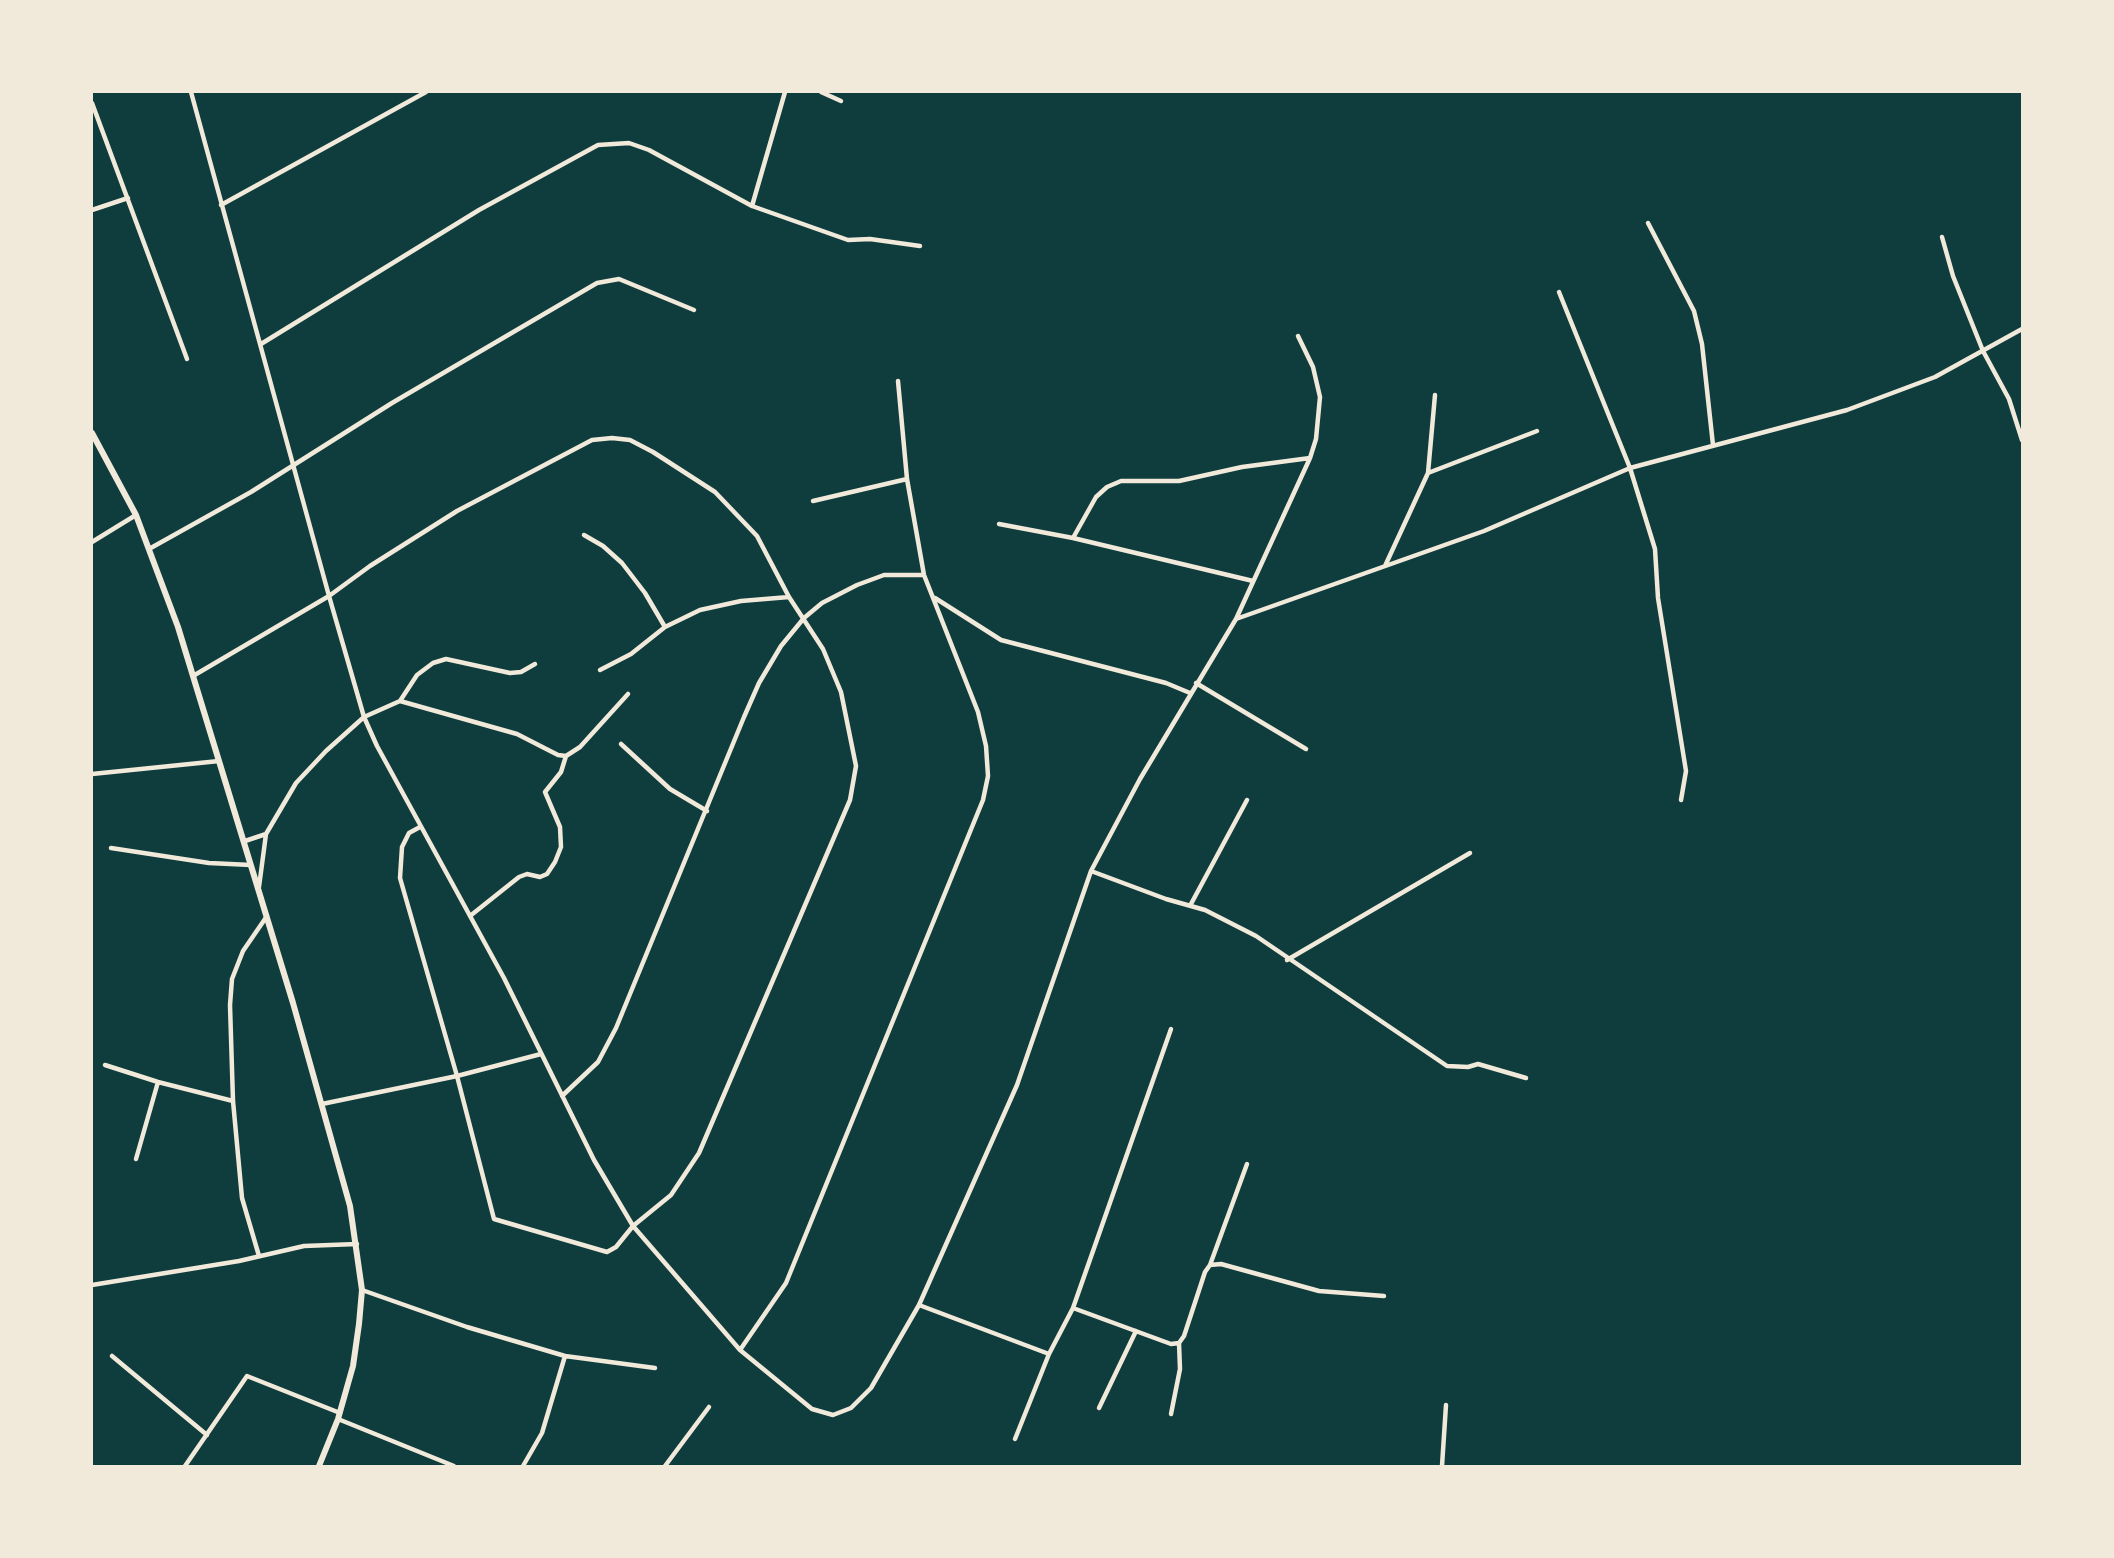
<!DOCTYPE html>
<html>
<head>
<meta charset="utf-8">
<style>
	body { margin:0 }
	#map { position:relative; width:2114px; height:1558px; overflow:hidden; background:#0f3d3e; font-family:"Titillium Web",sans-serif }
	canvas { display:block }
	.frame { position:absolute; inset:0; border:93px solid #f1e9da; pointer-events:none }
</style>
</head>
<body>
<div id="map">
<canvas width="2114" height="1558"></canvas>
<div class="frame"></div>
</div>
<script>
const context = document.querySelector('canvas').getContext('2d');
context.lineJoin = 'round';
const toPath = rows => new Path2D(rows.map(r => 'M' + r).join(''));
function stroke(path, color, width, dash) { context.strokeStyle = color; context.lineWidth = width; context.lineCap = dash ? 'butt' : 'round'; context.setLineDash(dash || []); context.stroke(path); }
stroke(toPath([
	[191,92,329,596,364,717,377,746,504,978,594,1160,633,1226,740,1350,812,1409,833,1415,851,1408,871,1388,919,1305,1017,1085,1091,871,1140,779,1236,619,1310,458,1316,439,1320,397,1313,367,1298,336],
	[821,92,841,101],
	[92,103,187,359],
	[221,205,426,92],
	[752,206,785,92],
	[92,210,128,198],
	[1648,223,1694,311,1702,344,1713,445],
	[1942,237,1953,276,1983,351,2009,399,2022,440],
	[1559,292,1630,468,1655,549,1658,598,1686,771,1681,800],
	[261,344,479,210,598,145,629,143,649,150,752,206,848,240,870,239,920,246],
	[1428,473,1537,431],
	[813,501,907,479],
	[999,524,1073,538,1253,581],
	[584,535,603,546,622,563,645,593,665,627],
	[1073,538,1096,497,1107,487,1121,481,1179,481,1242,467,1310,458],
	[92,542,136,515],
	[149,549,251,492,392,403,597,283,619,279,694,310],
	[1385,566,1428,473,1435,395],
	[935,598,1001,640,1166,683,1190,693],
	[1236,619,1484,531,1630,468,1847,410,1935,377,2022,329],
	[600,670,631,654,665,627,700,610,741,601,789,597],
	[193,676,329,596,370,566,457,511,592,440,612,438,630,440,653,452,715,492,757,536,789,597,823,649,841,692,856,766,850,800,699,1153,671,1195,633,1226,616,1247,607,1252,494,1219,457,1076,400,878,402,847,409,833,420,827],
	[1196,683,1306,749],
	[400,701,517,734,558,755,566,756,580,747,628,694],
	[621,744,670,789,707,811],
	[92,774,219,761],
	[245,841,266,834],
	[111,848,209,863,251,865],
	[1091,871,1166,899,1205,910,1256,936,1447,1066,1468,1067,1478,1064,1526,1078],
	[259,887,266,834,296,783,326,751,364,717,400,701,417,675,433,663,446,659,510,673,521,672,535,664],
	[1191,904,1247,800],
	[470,916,519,877,527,874,540,877,547,874,555,862,561,847,560,827,545,792,561,772,566,756],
	[1287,960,1470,853],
	[105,1065,158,1082,233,1101],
	[562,1096,598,1062,616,1028,744,717,759,683,781,646,804,618,822,603,857,585,884,575,924,575],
	[322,1104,457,1076,541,1054],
	[136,1159,158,1082],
	[259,1256,242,1198,233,1101,230,1005,232,979,243,951,267,916],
	[1210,1265,1247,1164],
	[92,1285,239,1261,304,1246,357,1244],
	[362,1290,467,1327,565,1356,655,1368],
	[919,1305,1049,1354],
	[1073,1308,1171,1344,1179,1343,1184,1336,1205,1272,1210,1265,1221,1264,1319,1291,1384,1296],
	[740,1350,786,1283,983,800,988,776,986,746,978,712,924,575,907,479,898,381],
	[112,1356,207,1435],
	[1099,1408,1136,1331],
	[1171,1414,1180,1369,1179,1343],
	[338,1419,454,1466],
	[1015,1439,1049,1354,1073,1308,1171,1029],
	[185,1466,247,1376,340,1413],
	[523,1466,542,1433,565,1356],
	[665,1466,709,1407],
	[1442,1466,1446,1405]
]), '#f1e9da', 4.5);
stroke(toPath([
	[92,433,136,515,178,627,293,1003,350,1206,362,1290,359,1324,353,1366,338,1419,319,1466]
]), '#f1e9da', 6);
</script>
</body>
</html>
